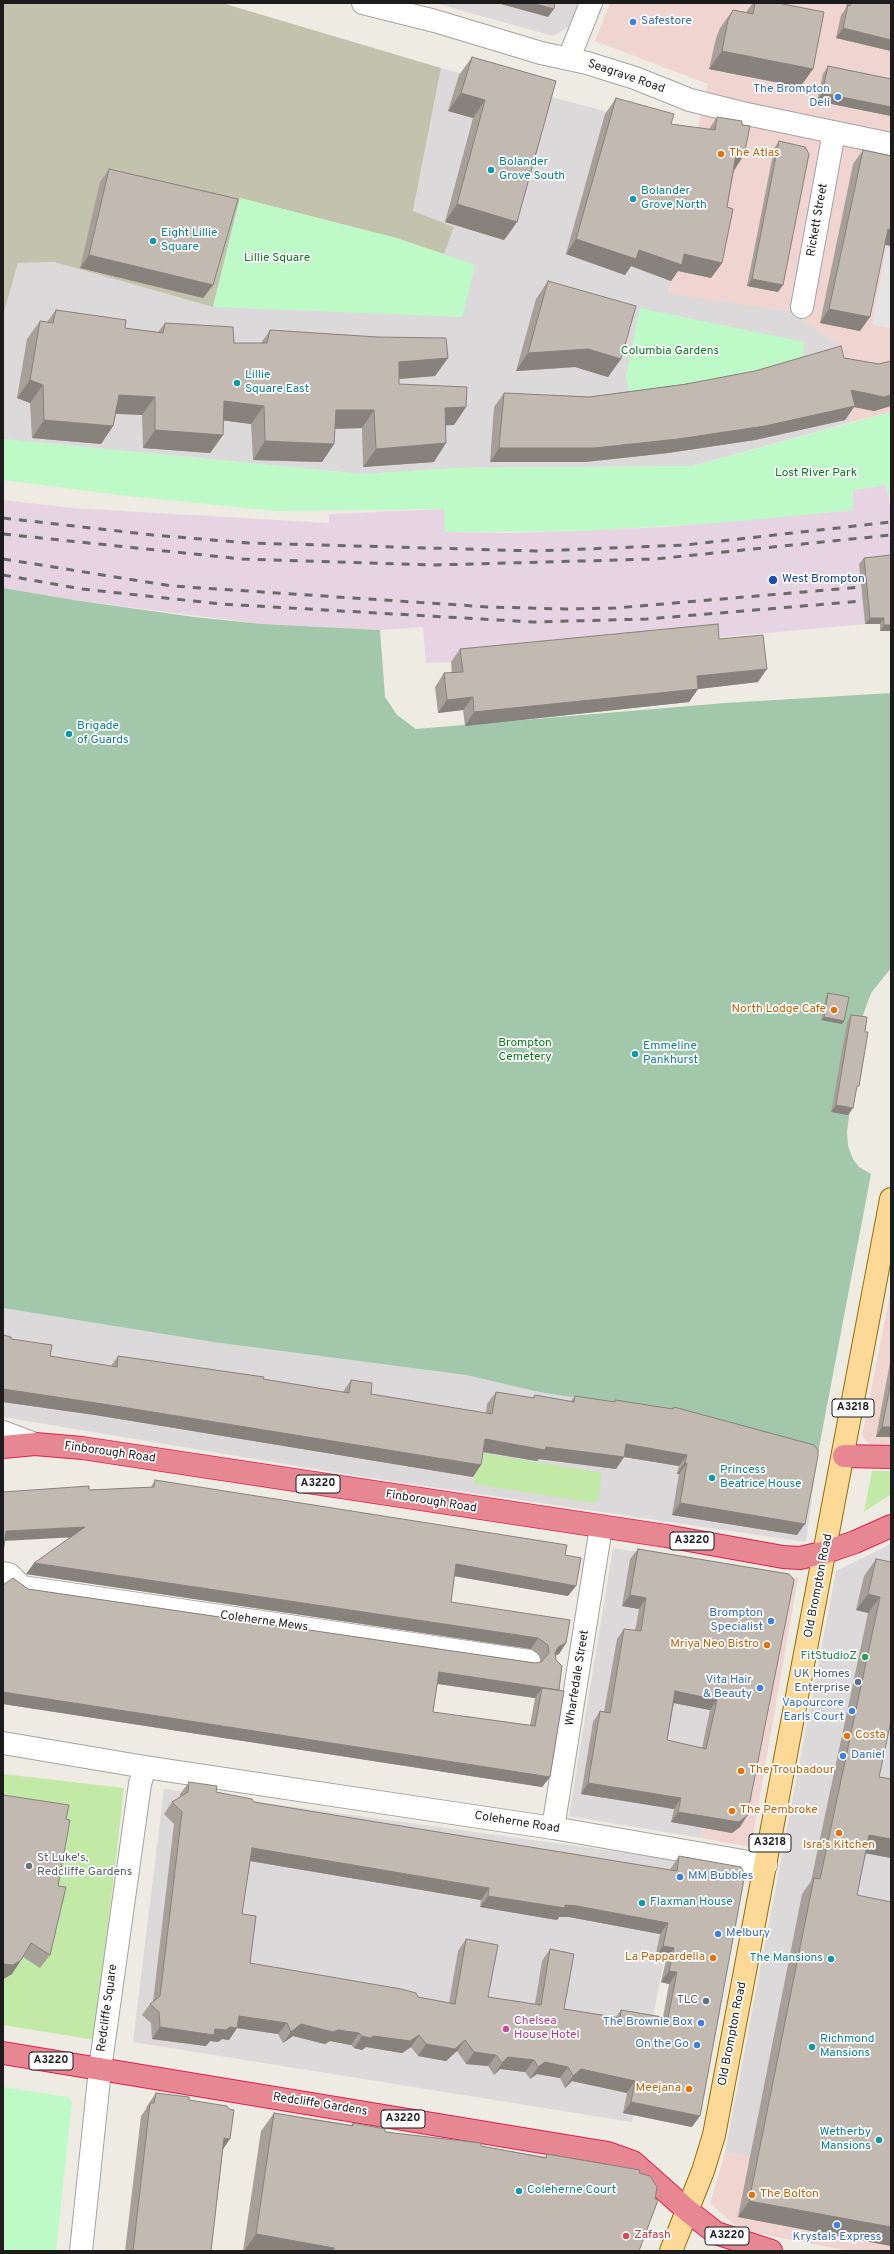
<!DOCTYPE html>
<html>
<head>
<meta charset="utf-8">
<style>
	body { margin:0 }
	#map { position:relative; width:894px; height:2254px; overflow:hidden; background:#eeebe2; font-family:Overpass,sans-serif }
	canvas { display:block }
	.frame { position:absolute; inset:0; border:4px solid #1c1c1c; pointer-events:none }
</style>
</head>
<body>
<div id="map">
<canvas width="894" height="2254"></canvas>
<div class="frame"></div>
</div>
<script>
const context = document.querySelector('canvas').getContext('2d');
context.lineJoin = 'round';
function fillPath(path, color) { context.fillStyle = color; context.fill(path, 'evenodd'); }
const toPath = rows => new Path2D(rows.map(r => 'M' + r).join(''));
function stroke(path, color, width, dash) { context.strokeStyle = color; context.lineWidth = width; context.lineCap = dash ? 'butt' : 'round'; context.setLineDash(dash || []); context.stroke(path); }
function label(font, color, halo, rows, align = 'center') {
  context.font = font + ' Overpass,sans-serif'; context.lineWidth = 3.5; context.setLineDash([]); context.textBaseline = 'middle'; context.strokeStyle = halo; context.fillStyle = color; for (const [text, x, y, turn = 0] of rows) {
    context.save(); context.translate(x, y); context.rotate((+turn || 0) * Math.PI / 180); context.textAlign = isNaN(turn) ? turn : align; if (halo) context.strokeText(text, 0, 0); context.fillText(text, 0, 0); context.restore();
  }
}
fillPath(toPath([
	[435,3,579,3,572,25,553,36],
	[441,68,696,135,669,293,790,311,836,342,836,358,851,422,693,466,457,468,362,474,3,439,3,315,18,263,54,262,213,307,240,198,396,238,444,254,454,227,413,212],
	[3,1308,213,1342,466,1375,539,1392,588,1400,805,1456,818,1453,806,1542,357,1476,3,1417],
	[891,1544,891,2179,725,2153,836,1571],
	[613,1548,754,1570,701,1838,569,1816],
	[164,1789,684,1861,632,2122,133,2042]
]), '#dbd9d9');
fillPath(toPath([
	[610,3,891,3,891,412,851,422,836,358,836,342,790,311,669,294,696,135,708,84,595,41],
	[891,1289,891,1450,876,1451,862,1436],
	[754,1570,798,1578,751,1847,701,1838],
	[725,2153,891,2179,891,2251,850,2251,740,2230,710,2203]
]), '#f0d4d0');
fillPath(toPath([
	[887,485,889,503,891,503,891,561,860,564,865,624,451,662,426,663,423,627,380,630,262,624,80,601,3,588,3,500,71,508,329,523,329,514,445,509,445,532,511,533,666,527,853,510,852,490]
]), '#e7d4e2');
fillPath(toPath([
	[3,3,222,3,441,68,413,211,454,227,444,254,396,238,240,198,213,307,54,262,18,263,3,315]
]), '#c1c3ad');
fillPath(toPath([
	[476,1452,602,1473,598,1500,595,1503,474,1484],
	[872,1471,891,1471,891,1494,864,1512],
	[3,1774,124,1788,95,2040,3,2025]
]), '#c2eaa6');
fillPath(toPath([
	[3,588,80,601,194,617,262,624,380,630,385,697,397,715,416,729,725,703,891,693,891,968,871,993,862,1018,847,1132,848,1146,853,1159,859,1167,871,1174,818,1453,805,1456,588,1400,539,1392,466,1375,213,1342,3,1308]
]), '#a3c7ab');
fillPath(toPath([
	[240,198,396,238,475,265,462,317,213,307],
	[640,308,804,342,802,363,634,395,628,389,626,376],
	[891,412,891,494,888,494,886,485,853,490,853,510,731,522,582,531,445,532,444,509,277,511,128,496,3,480,3,439,362,474,457,468,693,466],
	[3,2087,67,2097,72,2101,56,2251,3,2251]
]), '#bdfac7');
fillPath(toPath([
	[886,248,891,249,891,328,872,325]
]), '#e4e4e4');
const street = toPath([
	[363,3,435,21,541,53,587,63,635,78,690,100,742,113,891,144],
	[569,58,591,3],
	[802,307,834,132],
	[3,1432,35,1444],
	[3,1573,9,1574,22,1587,529,1661],
	[3,1743,145,1767,553,1828,766,1865],
	[553,1828,601,1527],
	[81,2251,100,2069,140,1784,145,1767]
]);
const primary = toPath([
	[671,2251,703,2171,714,2135,891,1199]
]);
const highway = toPath([
	[3,1447,35,1444,82,1448,666,1536,783,1557,800,1558,826,1552,855,1542,891,1526],
	[844,1456,891,1457],
	[3,2053,608,2153,633,2162,688,2211,716,2233,771,2251]
]);
stroke(street, '#a3a3a3', 24);
stroke(primary, '#956f00', 24);
stroke(highway, '#da2152', 24);
stroke(street, '#fff', 22);
stroke(primary, '#fdd998', 22);
stroke(highway, '#e78792', 22);
stroke(toPath([
	[3,518,153,535,249,543,536,551,685,545,891,522],
	[3,534,242,559,435,565,655,559,891,535],
	[3,559,172,586,489,607,565,609,616,608,862,587],
	[3,575,82,589,221,604,533,622,647,619,863,601]
]), '#6a6a6a', 3, [8, 8]);
fillPath(toPath([
	[753,3,778,3,813,69,800,87,709,69,716,38,720,28,733,10,746,12],
	[847,3,891,3,891,51,836,38,841,15,845,10],
	[472,57,556,81,517,222,504,240,445,222,473,118,448,111,459,75],
	[828,66,891,79,891,116,817,101,823,74],
	[616,98,671,124,709,129,717,117,742,125,744,155,734,171,727,207,722,263,711,278,678,271,671,281,631,266,625,275,566,254,605,114],
	[779,141,778,292,747,286,774,149],
	[863,150,891,156,891,246,885,245,860,331,820,323,853,164],
	[109,169,213,285,203,298,80,268,100,182],
	[548,281,621,359,608,377,575,367,516,371,536,299],
	[56,310,125,328,158,332,165,323,234,343,261,343,270,330,448,358,435,376,399,379,399,384,466,407,454,425,446,425,434,462,363,467,362,428,335,429,334,444,322,462,253,460,251,424,223,420,223,435,210,453,143,448,142,415,116,414,113,426,101,444,32,438,30,403,17,398,27,339,40,321,47,322],
	[844,358,879,364,891,361,891,406,874,411,854,407,845,420,755,440,668,453,585,462,490,462,494,407,504,393,589,397,685,384],
	[891,555,891,631,880,631,880,624,865,624,859,564,864,558],
	[719,639,758,682,698,689,689,702,465,726,463,710,438,713,435,687,444,673,452,673,451,662,460,649],
	[828,993,844,1021,842,1024,821,1020,826,996],
	[851,1015,856,1091,853,1108,848,1115,831,1112,847,1022],
	[3,1335,50,1356,111,1366,118,1356,343,1392,351,1380,371,1394,486,1413,487,1404,496,1392,532,1398,535,1395,571,1401,575,1396,614,1402,615,1400,672,1409,674,1407,797,1535,672,1515,679,1474,677,1474,679,1466,624,1457,616,1469,539,1459,537,1461,483,1452,473,1477,95,1415,3,1402],
	[891,1357,891,1437,876,1437],
	[155,1480,565,1555,568,1596,454,1576,451,1602,566,1643,559,1654,555,1656,558,1690,550,1777,542,1787,3,1704,3,1585,28,1589,535,1663,541,1662,540,1656,531,1649,26,1574,69,1538,3,1492,89,1490,151,1487],
	[437,1684,535,1698,530,1725,433,1712],
	[638,1549,789,1574,740,1827,732,1833,671,1822,674,1809,581,1794,593,1722,600,1711,604,1712,617,1639,624,1629,635,1631,639,1609,622,1606,630,1559],
	[674,1703,710,1710,702,1748,667,1740],
	[876,1559,891,1562,879,1777,891,1779,891,1858,866,1853,857,1895,891,1915,891,2246,738,2217,802,1894,811,1881,868,1613,856,1610,864,1576],
	[189,1782,216,1792,254,1802,670,1870,671,1868,679,1856,692,2127,623,2113,627,2093,572,2081,565,2088,560,2078,537,2074,530,2079,525,2072,500,2069,494,2075,488,2066,466,2064,457,2051,446,2061,418,2056,411,2047,402,2053,366,2047,362,2050,354,2048,351,2045,330,2041,325,2044,293,2036,283,2043,278,2034,237,2028,229,2040,222,2039,218,2042,210,2041,206,2046,152,2039,151,2023,142,2015,150,2004,153,2002,174,1824,164,1814,172,1802,180,1797,180,1794],
	[250,1861,481,1900,480,1907,557,1920,559,1917,569,1917,660,1934,655,1958,666,1960,661,1982,669,1984,663,2017,621,2010,616,2017,564,2009,550,1949,542,1961,535,2004,488,1997,466,1939,458,1951,449,2003,250,1963,242,1914],
	[66,1819,50,1955,40,1968,23,1957,12,1974,4,1979],
	[156,2093,189,2100,223,2149,211,2251,125,2251,141,2116,146,2109,147,2106],
	[274,2113,351,2125,353,2123,385,2132,481,2146,545,2157,547,2154,639,2251,243,2251,261,2131]
]), '#a7a098');
fillPath(toPath([
	[497,3,532,3,554,9,548,17],
	[843,28,891,40,891,51,836,38],
	[722,51,813,69,800,87,709,69],
	[461,93,485,100,473,118,448,111],
	[822,93,891,107,891,116,817,101],
	[736,154,744,155,733,171],
	[457,204,517,222,504,240,445,222],
	[888,229,891,230,891,246,878,243],
	[576,239,639,250,684,254,722,263,711,278,678,271,671,281,631,266,625,275,566,254],
	[89,255,213,285,203,298,80,268],
	[752,279,783,285,778,292,747,286],
	[829,309,870,317,860,331,820,323],
	[588,349,621,359,608,377,575,367,516,371,528,353],
	[448,358,435,376,386,380,399,362],
	[30,380,43,385,30,403,17,398],
	[851,390,891,395,891,406,874,411,854,407,845,420,755,440,668,453,585,462,490,462,499,448],
	[119,395,155,397,142,415,107,413],
	[224,401,264,406,251,424,211,419],
	[466,407,454,425,433,426,445,408],
	[336,410,374,410,362,428,323,429],
	[44,420,113,426,101,444,32,438],
	[155,430,223,435,210,453,143,448],
	[265,441,334,444,322,462,253,460],
	[446,443,434,462,363,467,376,449],
	[870,618,884,618,880,624,865,624],
	[884,625,891,625,891,631,880,631],
	[767,669,758,682,698,689,689,702,465,726,474,712,697,676],
	[473,697,463,710,438,713,447,700],
	[824,1017,844,1021,842,1024,821,1020],
	[836,1105,853,1108,848,1115,831,1112],
	[3,1389,103,1404,481,1465,473,1477,95,1415,3,1402],
	[882,1427,891,1427,891,1437,876,1437],
	[485,1439,546,1447,626,1444,687,1455,679,1466,624,1457,616,1469,539,1459,537,1461,477,1451],
	[685,1462,687,1463,679,1474,677,1474],
	[680,1503,805,1524,797,1535,672,1515],
	[85,1527,77,1537,3,1541,6,1531],
	[34,1563,538,1638,531,1649,26,1574],
	[456,1564,576,1586,568,1596,448,1575],
	[868,1594,880,1597,868,1613,856,1610],
	[630,1595,646,1598,639,1609,622,1606],
	[566,1643,559,1654,550,1658,558,1647],
	[439,1672,559,1690,551,1700,542,1688,535,1698,432,1683],
	[675,1691,717,1700,710,1710,668,1702],
	[3,1692,550,1777,542,1787,3,1704],
	[588,1783,681,1798,674,1809,581,1794],
	[678,1812,747,1816,740,1827,732,1833,671,1822],
	[869,1835,891,1839,891,1858,858,1852],
	[252,1848,489,1888,481,1900,244,1860],
	[488,1896,565,1905,577,1906,668,1923,660,1934,569,1917,559,1917,557,1920,480,1907],
	[663,1946,674,1948,666,1960,655,1958],
	[21,1960,12,1974,3,1979,3,1964],
	[669,1971,677,1972,669,1984,661,1982],
	[239,2016,287,2023,278,2034,237,2028,229,2040,222,2039,218,2042,210,2041,206,2046,152,2039,160,2027,215,2029],
	[301,2024,338,2030,359,2033,351,2045,330,2041,325,2044,293,2036,283,2043,291,2032],
	[419,2035,411,2047,402,2053,366,2047,362,2050,354,2048,362,2036],
	[465,2040,457,2051,446,2061,418,2056,426,2044],
	[474,2052,496,2055,488,2066,466,2064],
	[508,2057,534,2060,525,2072,500,2069,494,2075,502,2063],
	[545,2062,568,2067,560,2078,537,2074,530,2079,538,2067],
	[581,2069,635,2081,627,2093,572,2081,565,2088,573,2076],
	[631,2102,700,2116,692,2127,623,2113],
	[224,2138,230,2139,221,2152],
	[749,2201,891,2227,891,2246,738,2217],
	[256,2234,334,2248,332,2251,244,2251]
]), '#88827c');
const building = toPath([
	[532,3,555,3,554,9,532,3],
	[755,3,778,3,824,12,813,69,722,51,728,20,733,10,753,14,755,3],
	[851,3,891,3,891,40,843,28,848,5,850,6,851,3],
	[472,57,556,81,517,222,457,204,485,100,461,93,472,57],
	[828,66,891,79,891,107,822,93,828,66],
	[616,98,674,114,671,124,715,130,717,117,742,121,742,125,750,126,744,155,736,154,727,207,733,209,722,263,684,254,682,265,639,250,636,259,576,239,616,98],
	[779,141,805,147,809,154,783,285,752,279,779,141],
	[863,150,891,156,891,230,888,229,870,317,829,309,863,150],
	[109,169,238,199,213,285,89,255,109,169],
	[548,281,636,306,621,359,588,349,528,353,548,281],
	[56,310,126,320,125,328,163,333,165,323,233,327,234,343,267,343,270,330,377,337,446,338,448,358,399,362,399,384,467,387,466,407,445,408,446,443,376,449,374,410,336,410,334,444,265,441,264,406,224,401,223,435,155,430,155,397,119,395,113,426,44,420,43,385,30,380,40,321,53,323,56,310],
	[841,346,844,358,879,364,891,361,891,395,884,397,851,390,855,406,765,426,678,439,594,448,499,448,504,393,589,397,687,384,686,384,755,371,841,346],
	[891,555,891,625,884,625,884,618,870,618,864,558,891,555],
	[718,624,719,639,763,635,767,669,697,676,698,689,474,712,473,697,447,700,444,673,463,672,460,649,718,624],
	[828,993,849,997,844,1021,824,1017,828,993],
	[851,1015,867,1017,865,1032,868,1032,859,1086,857,1086,853,1108,836,1105,851,1015],
	[3,1335,11,1337,11,1339,52,1345,50,1356,117,1367,118,1356,264,1377,263,1379,349,1393,351,1380,372,1383,371,1394,492,1414,496,1392,534,1398,535,1395,574,1402,575,1396,615,1402,615,1400,673,1409,674,1407,814,1445,818,1450,818,1456,805,1524,680,1503,687,1463,685,1462,687,1455,626,1444,624,1457,546,1447,545,1450,485,1439,481,1465,103,1404,3,1389,3,1335],
	[891,1382,891,1427,882,1427,891,1382],
	[155,1480,567,1545,565,1555,581,1558,576,1586,456,1564,451,1602,570,1620,566,1643,558,1647,555,1653,556,1660,562,1666,559,1690,439,1672,433,1712,535,1726,542,1688,564,1691,550,1777,3,1692,3,1585,13,1578,28,1589,535,1663,541,1662,549,1653,548,1645,538,1638,34,1563,85,1527,6,1531,3,1553,3,1492,89,1486,89,1490,154,1487,155,1480],
	[638,1549,789,1574,794,1580,747,1816,739,1822,678,1812,681,1798,588,1783,600,1711,610,1713,624,1629,641,1631,646,1598,630,1595,638,1549],
	[675,1691,717,1700,706,1749,667,1740,675,1691],
	[876,1559,891,1562,891,1721,879,1777,891,1779,891,1839,869,1835,857,1895,891,1902,891,2227,749,2201,814,1878,820,1879,880,1597,868,1594,876,1559],
	[189,1782,217,1786,216,1792,252,1799,254,1802,677,1871,679,1856,741,1867,745,1874,700,2116,631,2102,635,2081,581,2069,573,2076,568,2067,545,2062,538,2067,534,2060,508,2057,502,2063,496,2055,474,2052,465,2040,455,2049,426,2044,419,2035,410,2041,374,2036,370,2038,362,2036,359,2033,338,2030,333,2032,301,2024,291,2032,287,2023,239,2016,237,2028,230,2027,226,2030,215,2029,214,2035,160,2027,159,2012,150,2004,160,1996,182,1812,172,1802,188,1792,189,1782],
	[252,1848,489,1888,488,1896,565,1908,565,1905,577,1906,668,1923,663,1946,674,1948,669,1971,677,1972,668,2018,621,2010,620,2018,564,2009,574,1954,550,1949,541,2005,488,1997,498,1945,466,1939,455,2004,418,1997,416,1993,401,1989,250,1963,256,1916,242,1914,252,1848],
	[3,1795,69,1805,66,1819,70,1820,58,1886,66,1887,50,1955,31,1943,21,1960,13,1965,3,1964,3,1795],
	[156,2093,189,2097,189,2100,227,2106,229,2109,234,2110,230,2139,224,2138,211,2251,133,2251,150,2103,154,2103,156,2093],
	[274,2113,353,2126,353,2123,385,2129,385,2132,481,2143,481,2146,546,2158,547,2154,640,2170,639,2173,650,2176,657,2187,655,2199,658,2200,639,2251,333,2251,334,2248,256,2234,274,2113]
]);
fillPath(building, '#c2bab1');
stroke(building, '#88827c', 1);
for (const [x, y, r, color] of [
	[633,22,4,"#3f7fe0"],
	[838,97,4,"#3f7fe0"],
	[721,154,4,"#e8710a"],
	[491,170,4,"#0f9aa8"],
	[633,199,4,"#0f9aa8"],
	[153,241,4,"#0f9aa8"],
	[237,383,4,"#0f9aa8"],
	[773,580,5,"#1a4fb4"],
	[69,734,4,"#0f9aa8"],
	[834,1010,4,"#e8710a"],
	[635,1054,4,"#0f9aa8"],
	[712,1478,4,"#0f9aa8"],
	[771,1621,4,"#3f7fe0"],
	[767,1645,4,"#e8710a"],
	[865,1657,4,"#2e9e5b"],
	[858,1682,4,"#5c6f8a"],
	[760,1688,4,"#3f7fe0"],
	[852,1711,4,"#3f7fe0"],
	[847,1736,4,"#e8710a"],
	[843,1756,4,"#3f7fe0"],
	[741,1771,4,"#e8710a"],
	[732,1811,4,"#e8710a"],
	[839,1833,4,"#e8710a"],
	[29,1866,4,"#6b7280"],
	[680,1877,4,"#3f7fe0"],
	[642,1903,4,"#0f9aa8"],
	[718,1934,4,"#3f7fe0"],
	[713,1958,4,"#e8710a"],
	[831,1959,4,"#0f9aa8"],
	[706,2001,4,"#5c6f8a"],
	[701,2023,4,"#3f7fe0"],
	[506,2029,4,"#d1479c"],
	[697,2045,4,"#3f7fe0"],
	[812,2047,4,"#0f9aa8"],
	[689,2089,4,"#e8710a"],
	[879,2140,4,"#0f9aa8"],
	[519,2191,4,"#0f9aa8"],
	[752,2195,4,"#e8710a"],
	[837,2225,4,"#3f7fe0"],
	[626,2236,4,"#e0444e"]
]) { const dot = new Path2D(); dot.arc(x, y, r, 0, 2 * Math.PI); context.fillStyle = color; context.fill(dot); stroke(dot, '#fff', 1.5); }
for (const [x, y, w] of [
	[853,1408,42],
	[318,1484,44],
	[692,1541,44],
	[770,1843,42],
	[51,2061,44],
	[403,2119,44],
	[727,2236,44]
]) { const box = new Path2D(); box.roundRect(x - w / 2, y - 9, w, 18, 3); context.fillStyle = '#fff'; context.fill(box); stroke(box, '#1c1c1c', 1); }
label('bold 11px', '#1c1c1c', null, [
	["A3218",853,1408],
	["A3220",318,1484],
	["A3220",692,1541],
	["A3218",770,1843],
	["A3220",51,2061],
	["A3220",403,2119],
	["A3220",727,2236]
]);
label('12px', '#366cbe', '#fff', [
	["Safestore",641,22,"left"],
	["The Brompton",830,90],
	["Deli",830,104],
	["Brompton",763,1614],
	["Specialist",763,1628],
	["Vita Hair",752,1681],
	["& Beauty",752,1695],
	["Vapourcore",844,1704],
	["Earls Court",844,1718],
	["Daniel",851,1756,"left"],
	["MM Bubbles",688,1877,"left"],
	["Melbury",726,1934,"left"],
	["The Brownie Box",693,2023],
	["On the Go",689,2045],
	["Krystals Express",837,2238,"center"]
], 'right');
label('12px', '#1c1c1c', '#fff', [
	["Seagrave Road",626,77,19],
	["Rickett Street",818,220,-80],
	["Finborough Road",110,1453,8],
	["Finborough Road",431,1502,9],
	["Old Brompton Road",819,1586,-79],
	["Coleherne Mews",264,1622,8],
	["Wharfedale Street",578,1678,-81],
	["Coleherne Road",517,1823,9],
	["Redcliffe Square",108,2008,-82],
	["Old Brompton Road",733,2034,-79],
	["Redcliffe Gardens",320,2105,9]
]);
label('12px', '#c56008', '#fff', [
	["The Atlas",729,154],
	["North Lodge Cafe",826,1010,"right"],
	["Mriya Neo Bistro",759,1645,"right"],
	["Costa",855,1736],
	["The Troubadour",749,1771],
	["The Pembroke",740,1811],
	["Isra's Kitchen",839,1846,"center"],
	["La Pappardella",705,1958,"right"],
	["Meejana",681,2089,"right"],
	["The Bolton",760,2195]
], 'left');
label('12px', '#0d838f', '#fff', [
	["Bolander",499,163],
	["Grove South",499,177],
	["Bolander",641,192],
	["Grove North",641,206],
	["Eight Lillie",161,234],
	["Square",161,248],
	["Lillie",245,376],
	["Square East",245,390],
	["Brigade",77,727],
	["of Guards",77,741],
	["Emmeline",643,1047],
	["Pankhurst",643,1061],
	["Princess",720,1471],
	["Beatrice House",720,1485],
	["Flaxman House",650,1903],
	["The Mansions",823,1959,"right"],
	["Richmond",820,2040],
	["Mansions",820,2054],
	["Wetherby",871,2133,"right"],
	["Mansions",871,2147,"right"],
	["Coleherne Court",527,2191]
], 'left');
label('12px', '#097c1c', '#fff', [
	["Lillie Square",277,259],
	["Columbia Gardens",670,352],
	["Lost River Park",816,474],
	["Brompton",525,1044],
	["Cemetery",525,1058]
]);
label('12px', '#164399', '#fff', [
	["West Brompton",782,580]
], 'left');
label('12px', '#27864d', '#fff', [
	["FitStudioZ",857,1657]
], 'right');
label('12px', '#4e5e75', '#fff', [
	["UK Homes",850,1675],
	["Enterprise",850,1689],
	["TLC",698,2001]
], 'right');
label('12px', '#5b616d', '#fff', [
	["St Luke's,",37,1859],
	["Redcliffe Gardens",37,1873]
], 'left');
label('12px', '#b23c85', '#fff', [
	["Chelsea",514,2022],
	["House Hotel",514,2036]
], 'left');
label('12px', '#be3a42', '#fff', [
	["Zafash",634,2236]
], 'left');
</script>
</body>
</html>
